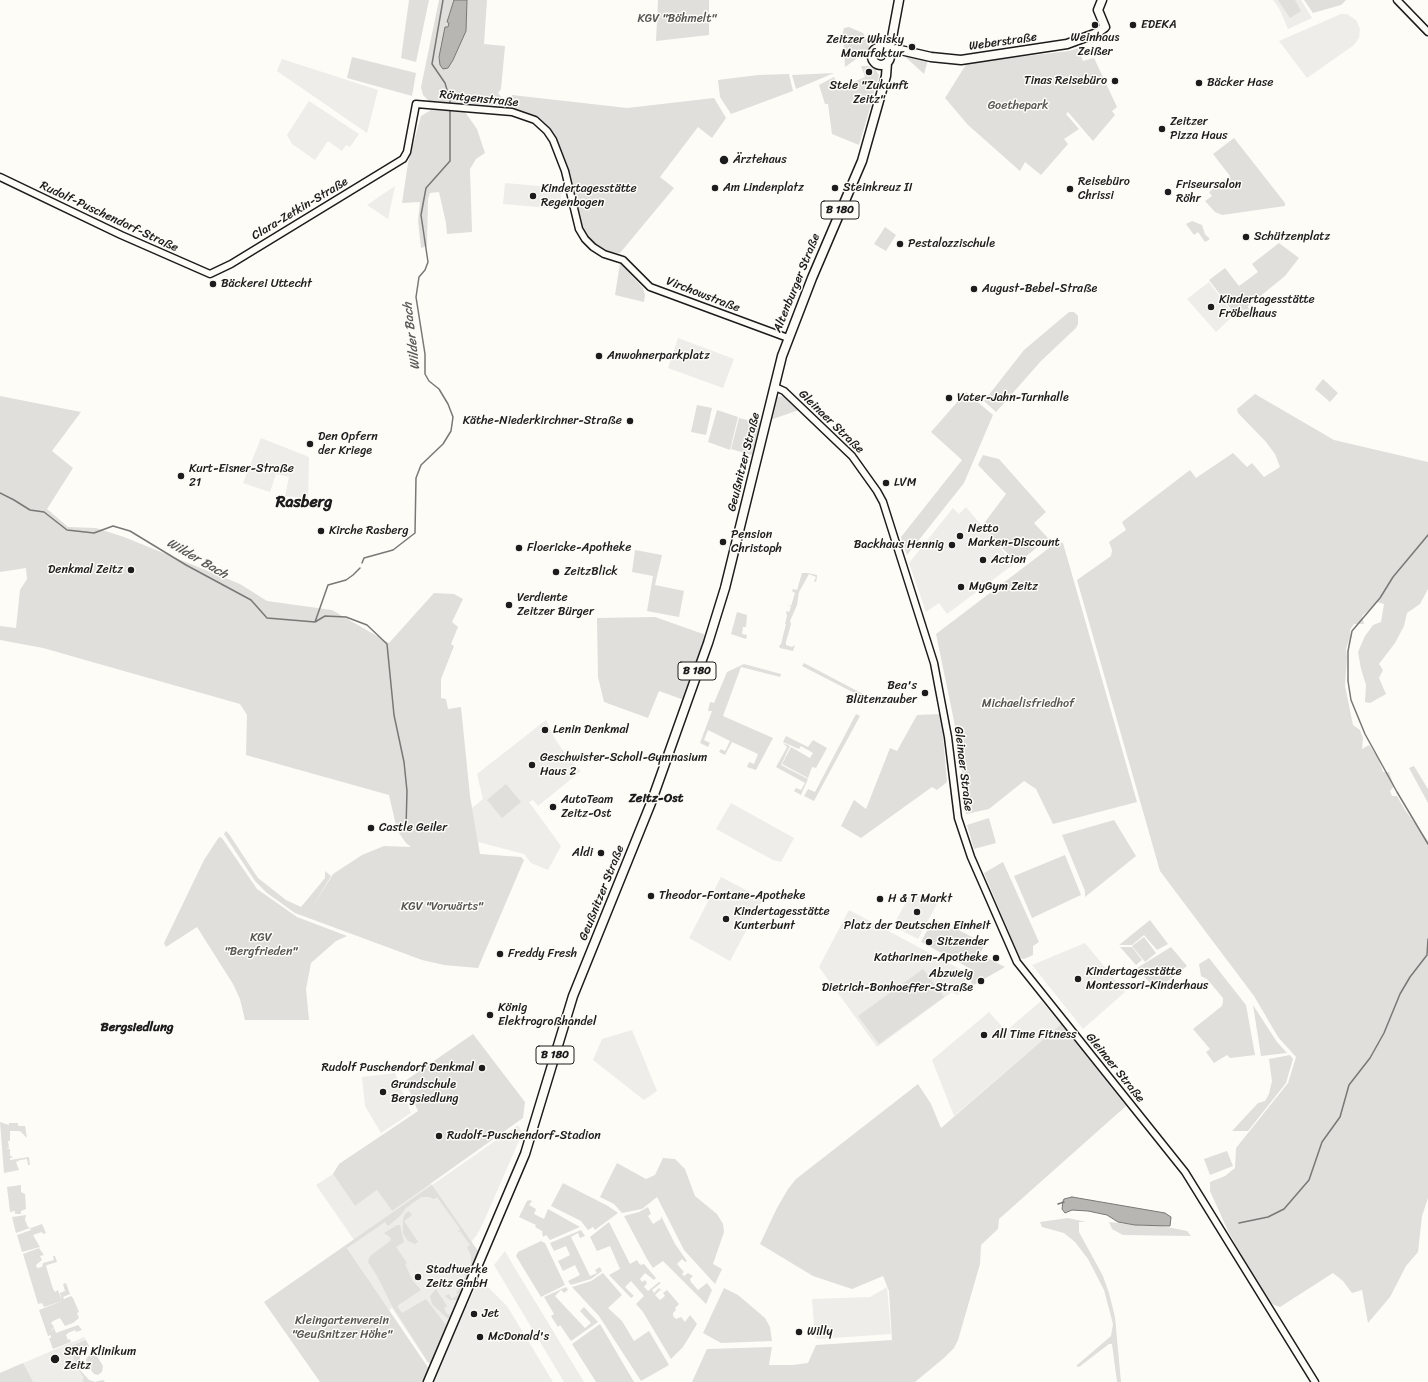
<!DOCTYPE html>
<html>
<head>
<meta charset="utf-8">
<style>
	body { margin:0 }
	canvas { display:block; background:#fdfcf7 }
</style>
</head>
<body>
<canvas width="1428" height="1382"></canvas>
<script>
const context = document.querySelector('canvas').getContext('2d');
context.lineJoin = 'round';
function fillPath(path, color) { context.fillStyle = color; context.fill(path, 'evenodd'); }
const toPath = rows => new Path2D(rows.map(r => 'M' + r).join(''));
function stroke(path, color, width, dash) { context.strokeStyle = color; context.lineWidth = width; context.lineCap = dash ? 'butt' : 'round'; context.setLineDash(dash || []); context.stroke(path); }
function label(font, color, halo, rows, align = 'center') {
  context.font = font + ' Sriracha,sans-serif'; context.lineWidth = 3; context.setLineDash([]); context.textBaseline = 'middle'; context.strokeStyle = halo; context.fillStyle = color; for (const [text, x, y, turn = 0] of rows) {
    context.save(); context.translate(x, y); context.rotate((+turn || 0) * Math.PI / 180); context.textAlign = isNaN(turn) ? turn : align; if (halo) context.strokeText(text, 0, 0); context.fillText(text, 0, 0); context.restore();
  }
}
fillPath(toPath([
	[1273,0,1301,0,1312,18,1288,29,1280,10],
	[1341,14,1347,14,1356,20,1360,29,1359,38,1354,45,1307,78,1279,41],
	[282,59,378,90,367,133,277,71],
	[309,101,359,134,350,147,346,145,342,151,328,141,315,160,292,144,287,135],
	[505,183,562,188,560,209,503,204],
	[395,186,388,219,367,205],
	[1209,282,1234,315,1216,332,1187,299],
	[678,338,734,359,723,388,668,368],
	[261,438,309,457,308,499,285,496,289,477,276,474,270,492,243,483],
	[966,507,1014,564,947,614,939,603,926,612,909,563,953,508,959,514],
	[546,720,555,739,569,759,581,771,538,806,533,800,529,802,561,846,548,870,531,863,524,854,478,842,472,808,483,799,477,774],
	[731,803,794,838,781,862,773,860,716,829],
	[721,877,763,899,730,961,689,938],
	[912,891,937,904,918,939,893,926],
	[849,910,969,974,958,995,952,992,877,1047,819,967],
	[1085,943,1125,992,1083,1029,1032,965],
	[1041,1001,1061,1024,954,1116,932,1060,989,1012,1006,1031],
	[632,1030,657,1091,644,1100,593,1060,602,1039],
	[395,1073,411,1113,381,1133,365,1106,362,1077],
	[518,1125,522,1132,521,1136,484,1221,477,1235,471,1242,478,1251,457,1300,467,1306,476,1286,484,1285,488,1287,507,1306,553,1382,423,1382,431,1364,428,1363,392,1308,389,1310,346,1246,354,1240,316,1185,333,1174,355,1206,377,1190,392,1211,430,1183,432,1185],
	[505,1251,513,1265,584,1382,564,1382,494,1265],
	[887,1287,891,1334,818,1339,815,1337,812,1299,870,1297],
	[84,1337,89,1346,80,1357,80,1370,89,1380,95,1382,103,1380,105,1382,0,1382,0,1373]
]), '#eeede9');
fillPath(toPath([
	[409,0,429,0,416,62,401,58],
	[439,0,454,0,447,22,449,23,448,27,445,28,439,57,442,68,445,69,448,68,453,60,465,31,467,0,487,0,484,44,505,46,501,89,498,93,508,106,429,101,423,95,421,87],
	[658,0,709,0,709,35,656,41],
	[1278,0,1295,0,1301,11,1290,18],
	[1304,0,1346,0,1341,5,1313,13],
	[849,27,863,33,868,42,870,49,845,67,843,32,844,28],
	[1078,48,1083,61,1094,58,1117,107,1112,111,1115,115,1093,141,1068,112,1066,114,1079,129,1064,139,1068,144,1041,175,1025,162,1020,171,968,125,945,98,967,63,1069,51],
	[903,55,928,60,924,74,912,63],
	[352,57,416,73,412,96,347,78],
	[861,66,868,66,874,68,879,75,877,83,875,83,873,98,859,145,832,134,828,104,825,104,819,85,834,77,840,88,865,77],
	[834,73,796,89,792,75],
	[789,74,793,91,731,114,720,97,718,80,758,75],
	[512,95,627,108,714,98,726,118,712,138,698,127,660,177,674,188,620,253,616,253,606,250,594,243,584,232,578,219,552,135,518,112,511,104],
	[431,110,465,112,477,129,485,153,476,159,470,169,472,232,447,234,446,223,439,192,430,193,428,199,427,246,421,248,418,221,420,202,402,203,408,163,421,116],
	[1234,138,1285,203,1285,206,1222,215,1215,212,1205,201,1212,196,1209,192,1230,176,1213,154],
	[1192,221,1202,225,1205,234,1210,239,1205,242,1198,232,1194,235,1186,224],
	[885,227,896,235,886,251,874,244],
	[1279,243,1299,258,1285,276,1248,306,1249,310,1231,309,1209,280,1225,268,1239,286,1258,272,1252,264],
	[620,263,643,288,645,295,644,302,615,295],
	[1069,312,1074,312,1078,316,1078,324,1076,328,1041,361,996,412,984,401,1024,350],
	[1323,379,1338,393,1330,402,1315,389],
	[966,392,993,415,964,483,907,555,901,537,962,460,931,432],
	[1255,394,1334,440,1428,462,1428,589,1420,604,1407,613,1404,626,1395,643,1379,664,1383,670,1379,678,1386,694,1370,703,1365,702,1366,685,1361,669,1358,652,1365,636,1373,625,1381,622,1384,604,1377,602,1362,616,1364,624,1354,624,1350,630,1350,637,1346,649,1347,657,1345,686,1353,725,1360,730,1363,738,1362,749,1369,745,1378,758,1383,772,1389,772,1394,786,1390,791,1392,796,1397,796,1405,810,1428,841,1428,1198,1422,1216,1418,1252,1406,1266,1390,1297,1368,1323,1362,1290,1352,1293,1343,1281,1333,1273,1280,1307,1274,1305,1266,1298,1228,1231,1210,1191,1210,1182,1225,1176,1235,1168,1236,1148,1288,1083,1296,1057,1278,1037,1254,996,1160,871,1077,580,1111,556,1112,550,1109,542,1126,530,1122,522,1190,470,1196,478,1233,453,1247,467,1252,463,1264,477,1280,467,1275,454,1266,442,1238,413,1237,409],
	[784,395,799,410,770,420,776,398],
	[0,396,81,412,52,451,73,468,47,509,68,527,96,528,124,537,240,584,267,601,332,610,389,643,434,593,454,594,463,599,452,622,458,627,451,644,454,646,441,679,441,698,446,699,448,709,461,707,470,796,480,854,521,857,524,860,478,968,444,965,422,960,295,913,267,893,255,881,224,834,226,831,229,834,258,878,286,900,301,907,325,878,325,871,331,876,310,911,333,874,362,855,384,846,411,847,406,843,397,830,389,795,246,755,247,715,240,704,43,648,0,640,0,626,16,628,20,590,27,579,26,568,0,572],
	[697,405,712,408,706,435,691,432],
	[717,410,738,417,730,450,708,442],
	[739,418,760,423,752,455,731,449],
	[983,455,999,459,1046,512,1034,523,1048,538,1017,564,982,526,1006,494,978,465],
	[1057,542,1063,543,1137,802,1053,824,1036,789,1024,781,989,809,966,814,962,771,954,721,936,634],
	[635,550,662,555,655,585,684,591,679,617,647,611,653,576,632,572],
	[802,573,808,573,817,575,817,577,816,582,814,581,816,577,809,574,799,592,797,605,790,621,791,624,786,642,786,645,792,647,795,645,793,651,780,648,779,646,781,644,786,624,785,624,787,616,786,611,789,612,791,607,787,605,791,606,795,593,792,591,793,589,797,590],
	[737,612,747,615,746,627,743,627,742,634,747,635,746,639,731,634],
	[655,617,706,635,684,700,659,691,648,718,604,702,598,677,597,618],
	[804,663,865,695,864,698,802,666],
	[744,664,781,674,780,677,741,667,723,716,773,738,756,770,747,767,749,762,754,764,758,754,732,742,725,755,719,752,721,749,725,751,730,741,708,730,704,740,710,743,708,747,700,743,712,711,708,711,710,702,714,703,727,672],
	[856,714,860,716,814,801,804,796,808,789,815,792],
	[941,714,947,782,937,790,932,787,861,838,841,826,854,800,866,809,890,748,897,751,917,715],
	[786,736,808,747,813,740,827,748,816,768,812,767,808,778,782,764,791,747,810,758,813,753,801,746,799,749,783,742],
	[783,743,790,746,781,765,808,779,801,795,794,791,796,788,801,790,805,783,776,767,787,747],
	[1414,766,1428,789,1428,803,1409,768],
	[506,784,521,802,502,818,487,800],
	[989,818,996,843,974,849,967,825],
	[1114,820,1136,856,1085,897,1085,891,1062,835],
	[219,837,222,838,257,889,297,917,347,936,336,941,311,963,306,989,309,1020,245,1020,240,999,233,984,197,927,166,947,164,943,204,860],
	[1065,855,1081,895,1032,918,1014,876],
	[1003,862,1039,942,1033,946,1033,955,1024,959,1020,958,984,873],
	[933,919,952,929,953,927,985,944,980,954,1005,967,972,986,970,977,973,970,921,942],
	[1150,920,1168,944,1157,950,1144,935,1132,945,1119,945],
	[1144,937,1156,953,1145,962,1132,946],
	[1120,947,1132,947,1142,960,1136,965],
	[1171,947,1187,966,1156,990,1137,968],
	[1209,958,1246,1005,1255,1055,1230,1058,1227,1055,1214,1063,1206,1052,1210,1049,1193,1029,1222,1006,1223,1002,1223,998,1207,979,1201,976,1199,964],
	[923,969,944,997,879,1044,858,1016],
	[1253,1005,1277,1042,1287,1053,1261,1056],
	[1061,1024,1126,1106,999,1219,998,1229,981,1245,980,1264,958,1340,954,1348,944,1358,915,1382,692,1382,707,1349,772,1347,769,1365,793,1365,808,1363,816,1345,892,1340,889,1291,883,1276,852,1289,813,1276,760,1244,777,1208,788,1189,796,1179,918,1084,931,1104,941,1128],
	[473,1034,525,1102,523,1118,392,1211,377,1190,355,1206,333,1174,339,1164,418,1111,405,1081],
	[1290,1055,1293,1059,1286,1083,1248,1131,1232,1131,1258,1103,1265,1101,1269,1094,1272,1081,1269,1059],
	[0,1122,9,1125,9,1123,18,1123,18,1126,25,1126,27,1138,20,1131,10,1131,10,1141,8,1141,9,1148,6,1149,10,1149,10,1155,13,1158,10,1158,10,1160,29,1157,30,1165,28,1165,27,1159,20,1160,16,1162,19,1170,4,1173],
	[1227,1151,1233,1166,1210,1175,1204,1159],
	[663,1158,675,1159,685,1169,695,1196,717,1214,723,1224,724,1232,713,1264,722,1269,715,1284,684,1250,657,1197,642,1209,622,1213,614,1204,600,1197,617,1163,646,1179,655,1175],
	[563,1183,608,1206,618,1213,595,1230,593,1227,588,1230,581,1221,551,1206],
	[21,1185,21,1192,25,1194,26,1209,21,1211,21,1214,15,1214,15,1211,10,1212,7,1187],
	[432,1185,478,1251,458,1300,450,1300,445,1296,449,1294,452,1299,458,1295,456,1292,459,1290,455,1285,466,1277,464,1274,471,1264,471,1256,467,1247,470,1245,460,1231,457,1233,460,1229,437,1197,434,1199,429,1197,421,1197,406,1208,400,1216,388,1226,385,1222,347,1248,429,1369,423,1382,320,1382,264,1302],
	[530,1200,532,1201,529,1205,536,1209,534,1214,544,1219,548,1209,580,1227,550,1240,546,1235,543,1237,542,1231,535,1227,536,1225,519,1217,527,1201],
	[648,1207,651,1214,648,1216,653,1224,661,1219,661,1216,675,1244,687,1261,685,1262,682,1259,677,1264,684,1272,682,1274,684,1276,688,1273,693,1276,690,1279,691,1282,698,1290,707,1283,712,1290,706,1304,663,1261,653,1268,647,1259,624,1216,639,1212],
	[409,1211,412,1215,404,1221,418,1242,415,1244,408,1241,403,1233,403,1219,405,1214],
	[26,1215,25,1220,28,1227,31,1228,42,1224,46,1233,43,1234,42,1232,33,1235,40,1247,22,1252,17,1235,31,1230,30,1228,16,1233,12,1217],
	[1068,1218,1086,1222,1079,1222,1079,1232,1103,1276,1109,1293,1115,1317,1121,1382,1117,1382,1112,1344,1109,1344,1079,1367,1076,1366,1111,1336,1113,1324,1104,1290,1088,1259,1075,1242,1064,1233,1042,1227,1040,1222],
	[609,1222,630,1264,637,1260,640,1265,644,1264,656,1278,654,1280,645,1273,640,1279,642,1282,645,1280,647,1283,644,1287,648,1291,659,1282,661,1283,652,1290,654,1293,659,1288,663,1292,660,1290,655,1295,660,1300,665,1296,663,1293,667,1290,679,1304,675,1308,676,1310,673,1313,673,1316,676,1319,681,1317,685,1322,690,1315,697,1324,683,1347,671,1359,643,1312,636,1304,644,1296,631,1281,625,1287,634,1296,631,1298,609,1275,620,1269,610,1246,597,1251,590,1237],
	[1109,1222,1146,1226,1157,1225,1187,1231,1191,1236,1123,1235,1112,1229],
	[397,1225,400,1225,404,1242,396,1247,407,1263,405,1264,413,1281,421,1290,397,1306,402,1313,426,1299,446,1325,432,1363,428,1362,392,1306,377,1276,368,1262,370,1256,390,1241,391,1238,384,1233],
	[581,1230,585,1236,580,1238,578,1233,571,1237,590,1276,597,1273,595,1270,600,1267,602,1271,591,1279,571,1285,568,1281,580,1275,575,1265,563,1271,558,1261,570,1255,566,1246,554,1251,550,1243],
	[541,1241,545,1243,565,1285,541,1297,516,1256,518,1252],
	[39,1248,44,1255,40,1256,42,1260,36,1265,37,1268,42,1267,43,1263,54,1260,53,1256,55,1256,57,1262,47,1265,46,1266,53,1289,55,1292,58,1290,62,1301,44,1307,42,1303,38,1304,23,1254],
	[603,1273,622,1295,608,1308,622,1321,634,1341,649,1331,669,1365,641,1381,599,1316,572,1287,591,1281],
	[66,1283,70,1294,63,1297,64,1299,71,1296,73,1298,79,1312,77,1313,79,1318,73,1323,65,1326,60,1318,53,1321,51,1323,54,1327,49,1333,54,1328,56,1333,78,1325,82,1330,76,1332,75,1330,68,1333,66,1335,68,1340,70,1339,71,1342,53,1349,49,1338,51,1338,51,1335,48,1336,39,1310,62,1301,60,1293,65,1291,63,1284],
	[566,1287,568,1290,564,1293,561,1290,555,1296,585,1328,591,1323,580,1311,584,1307,598,1322,571,1341,560,1325,558,1327,551,1316,554,1314,544,1297],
	[724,1288,738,1295,765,1318,770,1327,772,1341,721,1343,703,1333],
	[436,1289,447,1306,444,1308,447,1314,449,1314,450,1317,448,1319,432,1304,430,1296],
	[600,1324,634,1382,596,1382,572,1344],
	[86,1340,89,1346,80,1357,80,1370,89,1380,95,1382,103,1380,105,1382,84,1382,82,1380,84,1378,79,1370,69,1347],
	[90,1354,97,1356,103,1366,102,1372,98,1375,94,1374,87,1365,86,1359],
	[23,1363,33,1382,0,1382,0,1373]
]), '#e0dfdb');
const water = toPath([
	[454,0,467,0,466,31,453,60,448,68,443,69,440,65,439,57,445,27,448,27,449,23,447,22,454,0],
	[1072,1197,1165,1213,1171,1217,1170,1226,1135,1225,1118,1222,1107,1215,1088,1211,1072,1210,1065,1213,1062,1209,1063,1201,1064,1199,1072,1197]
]);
fillPath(water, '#b7b6b2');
stroke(water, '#797876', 1);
stroke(toPath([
	[443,0,432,64,445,83,450,100,450,105],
	[0,493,14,500,30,510,44,512,67,530,94,533,113,526,130,531,186,565,251,600,267,618,315,622],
	[1428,535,1393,577,1380,598,1352,631,1348,651,1348,681,1351,700,1365,734,1397,792,1428,844],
	[362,563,364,558,393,550,415,533,416,478,421,465,443,444,451,431,453,417,448,404,439,389,429,381,425,374,425,354,416,297,419,277,425,270,428,262,421,215,426,188,450,161,450,109],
	[315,622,325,616,346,617,367,625,387,644,394,715,404,762,407,791,406,828],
	[315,622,328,585,346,580,353,575,360,568],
	[1058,1204,1064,1202],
	[1239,1223,1268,1217,1284,1209,1309,1180,1322,1142,1340,1117,1349,1085,1370,1058,1384,1033,1400,994,1410,977,1427,955,1428,939]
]), '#797876', 1.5);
const minor = toPath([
	[1397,0,1428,32],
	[0,177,121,235,210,274,231,264,403,159,407,152,416,104,512,112,535,120,547,131,553,140,565,171,579,229,585,239,593,247,604,254,623,260,650,287,788,338],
	[775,387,784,391,852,456,877,491,883,502,934,663,948,737,958,818,971,857,1017,962,1185,1172,1315,1382]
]);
const major = toPath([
	'872 56a9 9 0 1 1 18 0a9 9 0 1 1-18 0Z',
	[886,49,891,43,899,0],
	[889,51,896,49,931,57,961,60,1067,44,1097,33,1105,27,1098,10,1102,0],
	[428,1382,525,1154,573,996,651,803,708,643,725,588,782,356,812,278,862,161,886,76,887,63]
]);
stroke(minor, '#1c1c1c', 9);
stroke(major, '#1c1c1c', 11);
stroke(minor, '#fdfcf7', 6);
stroke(major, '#fdfcf7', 8);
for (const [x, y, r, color] of [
	[1095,25,4,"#1c1c1c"],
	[1133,25,4,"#1c1c1c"],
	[912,47,4,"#1c1c1c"],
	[869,72,4,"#1c1c1c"],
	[1115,81,4,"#1c1c1c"],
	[1199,83,4,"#1c1c1c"],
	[1162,129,4,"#1c1c1c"],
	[724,160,5,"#1c1c1c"],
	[715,188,4,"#1c1c1c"],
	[835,188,4,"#1c1c1c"],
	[1070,189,4,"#1c1c1c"],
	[1168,192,4,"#1c1c1c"],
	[533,196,4,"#1c1c1c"],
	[1246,237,4,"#1c1c1c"],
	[900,244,4,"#1c1c1c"],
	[213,284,4,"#1c1c1c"],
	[974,289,4,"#1c1c1c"],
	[1211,307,4,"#1c1c1c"],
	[599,356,4,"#1c1c1c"],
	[949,398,4,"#1c1c1c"],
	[630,421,4,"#1c1c1c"],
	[310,444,4,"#1c1c1c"],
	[181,476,4,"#1c1c1c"],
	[886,483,4,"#1c1c1c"],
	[321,531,4,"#1c1c1c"],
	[960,536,4,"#1c1c1c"],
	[723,542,4,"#1c1c1c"],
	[952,545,4,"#1c1c1c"],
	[519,548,4,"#1c1c1c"],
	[983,560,4,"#1c1c1c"],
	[131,570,4,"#1c1c1c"],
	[556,572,4,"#1c1c1c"],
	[961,587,4,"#1c1c1c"],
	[509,605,4,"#1c1c1c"],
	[925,693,4,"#1c1c1c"],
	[545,730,4,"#1c1c1c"],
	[532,765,4,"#1c1c1c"],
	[553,807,4,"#1c1c1c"],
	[371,828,4,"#1c1c1c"],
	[601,853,4,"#1c1c1c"],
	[651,896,4,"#1c1c1c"],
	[880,899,4,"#1c1c1c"],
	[917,912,4,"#1c1c1c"],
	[726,919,4,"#1c1c1c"],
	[929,942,4,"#1c1c1c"],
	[500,954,4,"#1c1c1c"],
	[996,958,4,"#1c1c1c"],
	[1078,979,4,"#1c1c1c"],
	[981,981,4,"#1c1c1c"],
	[490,1015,4,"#1c1c1c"],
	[984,1035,4,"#1c1c1c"],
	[482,1068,4,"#1c1c1c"],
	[383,1092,4,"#1c1c1c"],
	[439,1136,4,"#1c1c1c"],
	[418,1277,4,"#1c1c1c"],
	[474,1314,4,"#1c1c1c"],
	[799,1332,4,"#1c1c1c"],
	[480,1337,4,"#1c1c1c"],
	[55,1359,5,"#1c1c1c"]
]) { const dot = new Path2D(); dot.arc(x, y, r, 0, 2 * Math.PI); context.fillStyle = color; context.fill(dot); stroke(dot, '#fdfcf7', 1.5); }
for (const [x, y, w] of [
	[840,210,38],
	[697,671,38],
	[555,1055,38]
]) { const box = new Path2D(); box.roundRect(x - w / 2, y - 9, w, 18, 3); context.fillStyle = '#fdfcf7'; context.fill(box); stroke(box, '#1c1c1c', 1); }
label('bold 11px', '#1c1c1c', null, [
	["B 180",840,210],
	["B 180",697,671],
	["B 180",555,1055]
]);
label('12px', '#575655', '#fdfcf7', [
	["KGV \"Böhmelt\"",677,19],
	["Goethepark",1018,106],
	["Michaelisfriedhof",1028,704],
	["KGV \"Vorwärts\"",442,907],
	["KGV",261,938],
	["\"Bergfrieden\"",261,952],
	["Kleingartenverein",342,1321],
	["\"Geußnitzer Höhe\"",342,1335]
]);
label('12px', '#1c1c1c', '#fdfcf7', [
	["EDEKA",1141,25],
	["Weinhaus",1095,38,"center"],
	["Zeißer",1095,52,"center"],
	["Zeitzer Whisky",904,40,"right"],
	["Manufaktur",904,54,"right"],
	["Tinas Reisebüro",1107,81,"right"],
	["Bäcker Hase",1207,83],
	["Stele \"Zukunft",869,86,"center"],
	["Zeitz\"",869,100,"center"],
	["Zeitzer",1170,122],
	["Pizza Haus",1170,136],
	["Ärztehaus",733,160],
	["Reisebüro",1078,182],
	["Chrissi",1078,196],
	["Friseursalon",1176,185],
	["Röhr",1176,199],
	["Am Lindenplatz",723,188],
	["Steinkreuz II",843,188],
	["Kindertagesstätte",541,189],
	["Regenbogen",541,203],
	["Schützenplatz",1254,237],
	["Pestalozzischule",908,244],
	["Bäckerei Uttecht",221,284],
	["August-Bebel-Straße",982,289],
	["Kindertagesstätte",1219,300],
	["Fröbelhaus",1219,314],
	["Anwohnerparkplatz",607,356],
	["Vater-Jahn-Turnhalle",957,398],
	["Käthe-Niederkirchner-Straße",622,421,"right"],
	["Den Opfern",318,437],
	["der Kriege",318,451],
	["Kurt-Eisner-Straße",189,469],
	["21",189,483],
	["LVM",894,483],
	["Netto",968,529],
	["Marken-Discount",968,543],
	["Kirche Rasberg",329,531],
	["Pension",731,535],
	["Christoph",731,549],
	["Backhaus Hennig",944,545,"right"],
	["Floericke-Apotheke",527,548],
	["Action",991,560],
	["Denkmal Zeitz",123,570,"right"],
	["ZeitzBlick",564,572],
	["MyGym Zeitz",969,587],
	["Verdiente",517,598],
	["Zeitzer Bürger",517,612],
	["Bea's",917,686,"right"],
	["Blütenzauber",917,700,"right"],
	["Lenin Denkmal",553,730],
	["Geschwister-Scholl-Gymnasium",540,758],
	["Haus 2",540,772],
	["AutoTeam",561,800],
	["Zeitz-Ost",561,814],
	["Castle Geiler",379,828],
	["Aldi",593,853,"right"],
	["Theodor-Fontane-Apotheke",659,896],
	["H & T Markt",888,899],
	["Kindertagesstätte",734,912],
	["Kunterbunt",734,926],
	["Platz der Deutschen Einheit",917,926,"center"],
	["Sitzender",937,942],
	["Freddy Fresh",508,954],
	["Katharinen-Apotheke",988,958,"right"],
	["Kindertagesstätte",1086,972],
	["Montessori-Kinderhaus",1086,986],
	["Abzweig",973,974,"right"],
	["Dietrich-Bonhoeffer-Straße",973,988,"right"],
	["König",498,1008],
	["Elektrogroßhandel",498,1022],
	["All Time Fitness",992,1035],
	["Rudolf Puschendorf Denkmal",474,1068,"right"],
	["Grundschule",391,1085],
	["Bergsiedlung",391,1099],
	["Rudolf-Puschendorf-Stadion",447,1136],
	["Stadtwerke",426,1270],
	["Zeitz GmbH",426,1284],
	["Jet",482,1314],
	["Willy",807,1332],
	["McDonald's",488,1337],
	["SRH Klinikum",64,1352],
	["Zeitz",64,1366]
], 'left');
label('12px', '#1c1c1c', '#fdfcf7', [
	["Weberstraße",1003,42,-8],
	["Röntgenstraße",479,99,6],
	["Clara-Zetkin-Straße",300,209,-31],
	["Rudolf-Puschendorf-Straße",109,217,25],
	["Altenburger Straße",797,283,-68],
	["Virchowstraße",703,295,21],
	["Gleinaer Straße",831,422,44],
	["Geußnitzer Straße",744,462,-76],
	["Gleinaer Straße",963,769,83],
	["Geußnitzer Straße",602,893,-68],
	["Gleinaer Straße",1115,1068,51]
]);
label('italic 13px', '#5a5a58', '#fdfcf7', [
	["Wilder Bach",412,336,-97],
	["Wilder Bach",197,559,30]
]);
label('bold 13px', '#1c1c1c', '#fdfcf7', [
	["Zeitz-Ost",656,799],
	["Bergsiedlung",137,1028]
]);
label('bold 16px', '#1c1c1c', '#fdfcf7', [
	["Rasberg",304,503]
]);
</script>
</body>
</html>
